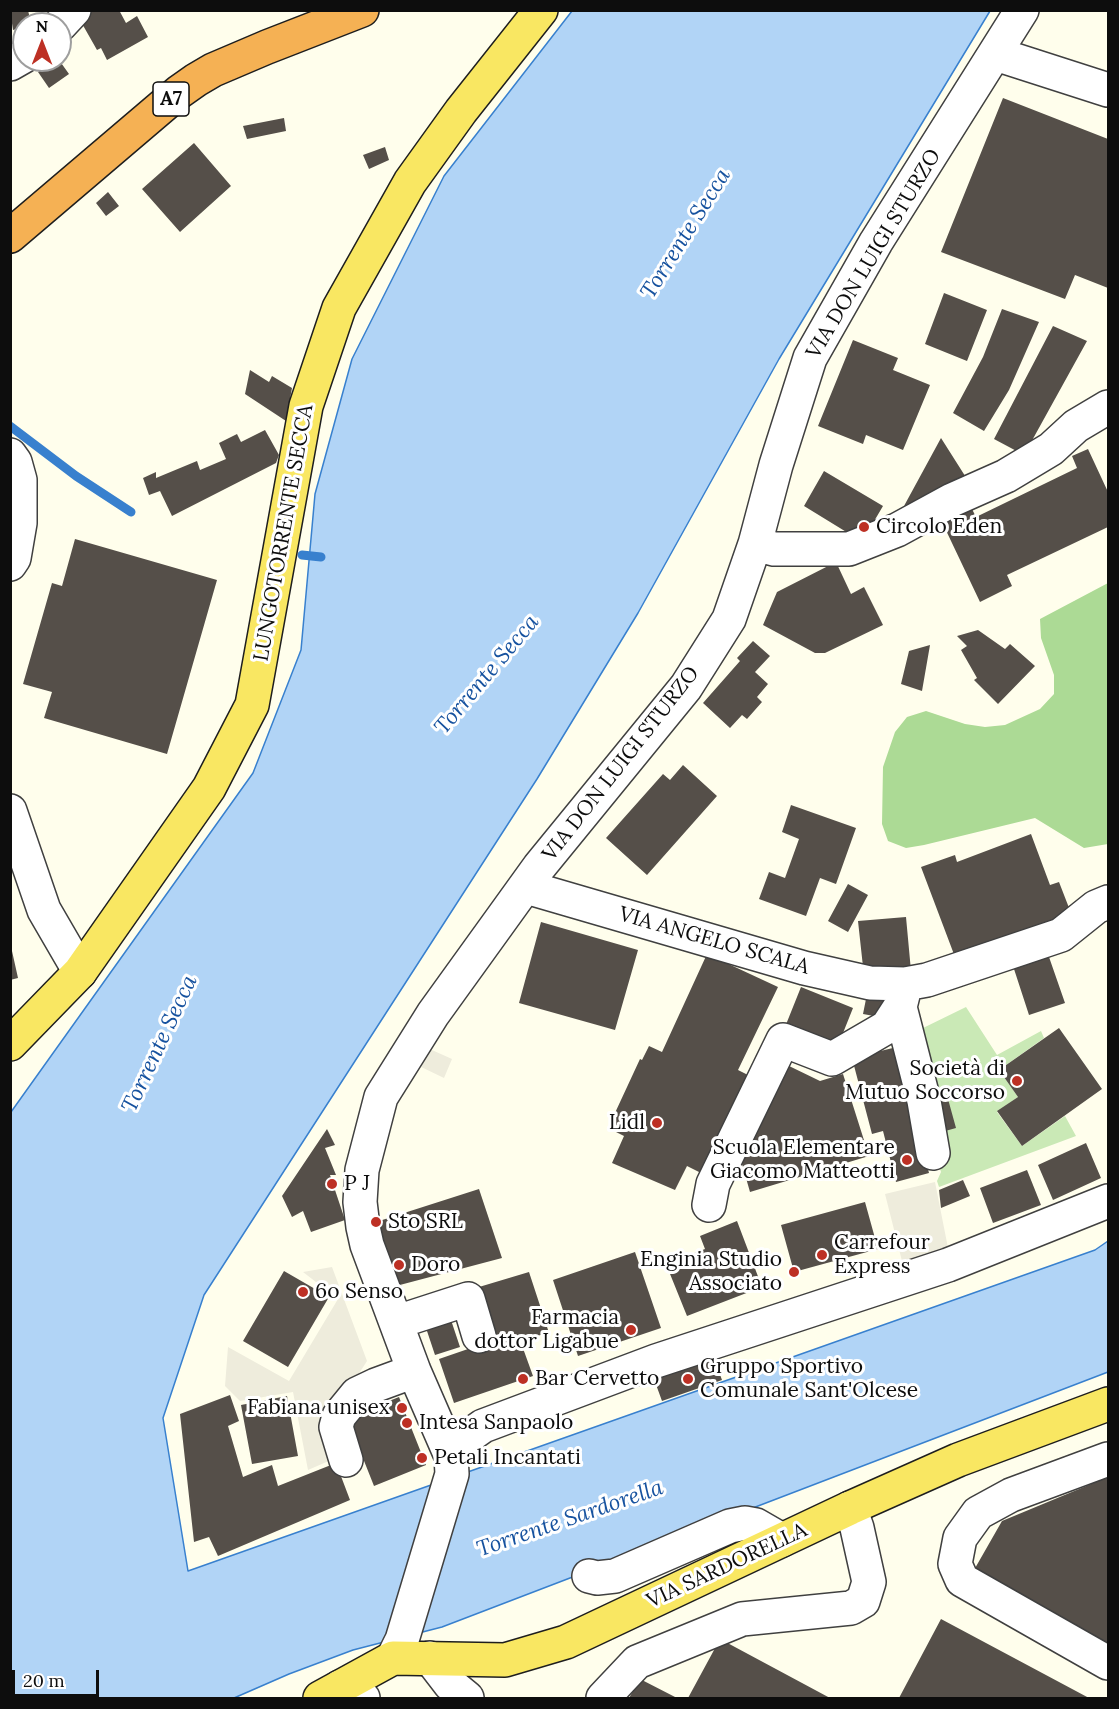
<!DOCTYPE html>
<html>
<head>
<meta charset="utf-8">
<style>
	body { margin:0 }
	#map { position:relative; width:1119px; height:1709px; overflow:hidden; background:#fffeec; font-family:Lora,serif }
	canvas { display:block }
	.frame { position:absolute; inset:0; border:12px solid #0d0d0d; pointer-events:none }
	.north { position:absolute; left:12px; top:12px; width:60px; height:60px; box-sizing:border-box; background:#fff; border:2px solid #9e9e9e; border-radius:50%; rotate:0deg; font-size:16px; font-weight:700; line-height:24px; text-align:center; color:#0d0d0d }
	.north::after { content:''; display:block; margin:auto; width:21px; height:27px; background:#bd3024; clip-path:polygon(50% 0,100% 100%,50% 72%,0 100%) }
	.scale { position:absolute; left:12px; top:1670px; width:87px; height:27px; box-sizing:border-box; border:3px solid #0d0d0d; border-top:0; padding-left:8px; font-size:18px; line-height:21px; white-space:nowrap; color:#0d0d0d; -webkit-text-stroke:4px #fff; paint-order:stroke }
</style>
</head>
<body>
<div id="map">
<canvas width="1119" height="1709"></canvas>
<div class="frame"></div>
<div class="north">N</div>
<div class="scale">20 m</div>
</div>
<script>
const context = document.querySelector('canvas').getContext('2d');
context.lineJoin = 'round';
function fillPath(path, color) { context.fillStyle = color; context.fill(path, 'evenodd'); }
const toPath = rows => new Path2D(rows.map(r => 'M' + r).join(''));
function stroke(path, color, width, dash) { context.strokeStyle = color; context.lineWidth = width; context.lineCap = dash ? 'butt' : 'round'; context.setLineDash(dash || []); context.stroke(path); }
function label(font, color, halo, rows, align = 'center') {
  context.font = font + ' Lora,serif'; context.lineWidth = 6; context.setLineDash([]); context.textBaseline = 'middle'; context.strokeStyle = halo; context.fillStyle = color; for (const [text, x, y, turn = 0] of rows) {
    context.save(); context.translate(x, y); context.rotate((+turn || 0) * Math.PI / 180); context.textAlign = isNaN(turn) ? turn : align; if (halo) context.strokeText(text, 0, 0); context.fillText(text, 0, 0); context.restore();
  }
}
fillPath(toPath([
	[966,1007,997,1055,1041,1031,1044,1038,999,1070,1018,1097,997,1112,1022,1146,1065,1116,1076,1136,939,1187,937,1181,941,1172,935,1153,921,1029]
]), '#cae9b6');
fillPath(toPath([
	[1108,583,1108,844,1084,848,1035,818,924,845,906,848,888,841,882,824,883,767,895,732,907,717,926,711,965,724,985,727,1005,725,1040,709,1054,694,1054,675,1041,638,1040,619]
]), '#acda95');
fillPath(toPath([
	[423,1046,452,1059,444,1078,415,1064],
	[935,1182,949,1253,903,1265,885,1194],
	[332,1267,367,1361,349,1389,331,1460,308,1470,293,1392,240,1401,225,1386,228,1347,289,1381,338,1299,303,1272]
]), '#eeecdc');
const water = toPath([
	[572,11,990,11,779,359,638,613,537,779,204,1295,163,1418,188,1571,1095,1250,1108,1241,1108,1372,442,1627,353,1650,289,1674,234,1698,11,1698,11,1112,253,773,301,650,315,494,352,359,444,176,572,11]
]);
fillPath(water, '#b1d4f6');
stroke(water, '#3880ce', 1.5);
stroke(toPath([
	[10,426,76,476,131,512],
	[302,555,321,557]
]), '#3880ce', 9);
fillPath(toPath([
	[10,10,28,10,31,24,24,24,24,27,13,30],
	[81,10,119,10,126,23,137,16,148,37,107,60,101,48,97,50,76,13],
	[55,60,59,60,69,74,49,88,38,72],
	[1003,98,1108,139,1108,288,1075,275,1065,299,941,252],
	[284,118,286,131,247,139,243,126],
	[194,143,231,186,180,232,142,189],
	[385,147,389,160,369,169,363,155],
	[108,192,119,206,106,216,96,203],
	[944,293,987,310,967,361,925,344],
	[1002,309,1039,322,1009,390,984,431,953,413,983,357],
	[1053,326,1087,341,1024,455,994,439],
	[853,340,898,358,893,370,930,385,903,450,866,435,863,444,818,426],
	[250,370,269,382,272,376,292,388,286,421,245,394],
	[265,430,279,455,276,463,172,516,160,491,149,495,143,478,156,472,156,478,197,461,200,470,226,459,219,443,237,434,241,442],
	[941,438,967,479,904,506],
	[1088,449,1108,492,1108,527,1007,575,1012,586,980,602,942,522,971,507,976,517,1077,468,1072,456],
	[824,471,883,506,873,523,848,533,804,506],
	[75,539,217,580,167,754,44,718,52,692,23,684,52,583,62,586],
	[836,562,851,594,864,587,883,625,825,653,815,653,763,625,777,592],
	[978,630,1005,649,1010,644,1035,666,998,704,974,680,977,678,961,650,967,646,957,636],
	[753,641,770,656,755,672,768,684,757,697,762,702,747,719,742,715,730,728,703,703,740,661,737,658],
	[930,645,922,691,901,684,909,651],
	[683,765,717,796,647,875,606,838,663,774,670,780],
	[791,805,856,828,836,884,820,878,806,916,759,899,769,872,785,878,799,839,782,832],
	[1031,834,1050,885,1059,882,1071,913,955,957,921,867,955,855,957,862],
	[848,884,868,895,848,932,828,921],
	[906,917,911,971,864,976,858,921],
	[541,922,638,950,615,1030,519,1003],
	[10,942,18,978,10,980],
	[707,954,778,987,738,1070,750,1076,703,1174,687,1166,675,1190,612,1163,624,1136,608,1128,640,1059,642,1060,649,1046,662,1052],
	[1049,957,1065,1003,1029,1015,1014,969],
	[801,987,853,1008,837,1048,785,1027],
	[868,989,889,993,885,1018,863,1014],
	[1059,1028,1102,1089,1022,1146,997,1111,1018,1097,999,1070],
	[905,1045,908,1093,929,1173,896,1182,883,1131,872,1134,852,1058],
	[787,1065,820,1081,843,1074,869,1156,750,1192,742,1164],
	[948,1099,956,1128,938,1133,930,1105],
	[327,1129,335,1145,325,1148,336,1175,330,1175,345,1220,311,1232,303,1211,292,1217,282,1196],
	[1086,1143,1101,1178,1053,1200,1038,1165],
	[1027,1170,1041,1205,993,1223,980,1188],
	[963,1180,970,1196,941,1208,939,1190],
	[479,1189,502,1258,396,1286,376,1222],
	[865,1202,878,1249,794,1272,781,1225],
	[737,1221,762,1287,687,1316,666,1264,705,1249,700,1236],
	[635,1252,661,1328,578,1356,553,1280],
	[284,1271,329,1297,288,1367,243,1341],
	[529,1272,549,1333,520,1340,533,1376,454,1403,439,1359,497,1339,479,1287],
	[447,1308,460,1347,435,1355,422,1316],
	[714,1358,722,1380,662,1401,654,1379],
	[230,1395,239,1421,228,1426,243,1477,272,1465,278,1486,336,1463,350,1500,218,1556,209,1537,194,1542,180,1414],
	[287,1396,298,1456,252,1464,241,1405],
	[399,1397,426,1465,374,1486,347,1418],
	[1108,1477,1108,1647,974,1570,1002,1521],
	[941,1619,1089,1698,899,1698],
	[720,1639,830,1698,688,1698],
	[640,1679,677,1698,629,1698]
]), '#554f49');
const minor = toPath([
	[60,25,74,10],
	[996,54,1108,90],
	[10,64,24,56],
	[10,455,15,462,20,480,20,523,14,558,10,564],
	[755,544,774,549,849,549,897,530,952,500,1006,476,1051,449,1076,426,1108,407],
	[10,811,44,910,80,972],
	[526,887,804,968,870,983,905,984,927,980,1061,935,1096,907,1108,902],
	[903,995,900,1007,924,1101,933,1153],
	[709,1205,713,1184,783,1040,832,1059,887,1027,900,1007],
	[397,1322,468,1299,479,1336],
	[451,1456,466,1438,483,1426,656,1361,948,1265,1108,1201],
	[1108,1459,1011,1495,978,1513,960,1538,955,1564,962,1580,1108,1663],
	[346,1460,336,1427,339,1416,357,1394,376,1385,414,1371],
	[589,1576,597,1578,615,1576,730,1526,745,1523,756,1525,782,1540],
	[393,1658,402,1640,452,1474,451,1456,414,1371,367,1245,363,1227,360,1202,362,1170,381,1097,433,1014,539,867,686,687,729,619,755,544,776,465,810,358,876,242,1022,10],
	[430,1658,450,1684,467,1698],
	[340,1687,363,1698],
	[603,1698,637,1662,742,1619,851,1608,863,1601,869,1582,857,1528,850,1508]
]);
const major = toPath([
	[10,1044,80,972,209,788,252,705,306,406,339,308,410,182,461,111,541,10],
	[320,1698,393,1658,505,1660,566,1642,850,1508,958,1460,1108,1404]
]);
const highway = toPath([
	[10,236,179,92,196,80,213,70,267,47,362,10]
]);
stroke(minor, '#404040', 36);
stroke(major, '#1e1e1e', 36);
stroke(highway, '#1e1e1e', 36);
stroke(minor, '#fff', 33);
stroke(major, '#f9e762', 33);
stroke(highway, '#f5b154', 33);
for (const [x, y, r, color] of [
	[864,527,6,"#bd3024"],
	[1017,1081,6,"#bd3024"],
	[657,1123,6,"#bd3024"],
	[907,1160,6,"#bd3024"],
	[332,1184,6,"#bd3024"],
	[376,1222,6,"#bd3024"],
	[822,1255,6,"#bd3024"],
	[399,1265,6,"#bd3024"],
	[794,1272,6,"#bd3024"],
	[303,1292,6,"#bd3024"],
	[631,1330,6,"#bd3024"],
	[523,1379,6,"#bd3024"],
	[688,1379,6,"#bd3024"],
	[402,1408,6,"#bd3024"],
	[407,1423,6,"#bd3024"],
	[422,1458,6,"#bd3024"]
]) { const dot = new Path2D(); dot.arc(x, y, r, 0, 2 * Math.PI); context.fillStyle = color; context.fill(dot); stroke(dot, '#fff', 2); }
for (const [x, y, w] of [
	[171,99,36]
]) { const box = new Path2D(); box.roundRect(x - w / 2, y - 17, w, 34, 4.5); context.fillStyle = '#fff'; context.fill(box); stroke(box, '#0d0d0d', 1.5); }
label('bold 20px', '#0d0d0d', null, [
	["A7",171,99]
]);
label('21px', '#0d0d0d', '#fff', [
	["VIA DON LUIGI STURZO",874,254,-59],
	["LUNGOTORRENTE SECCA",284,533,-80],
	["VIA DON LUIGI STURZO",621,764,-52],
	["VIA ANGELO SCALA",714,941,16],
	["VIA SARDORELLA",727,1566,-25]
]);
label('21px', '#0d0d0d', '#fff', [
	["Circolo Eden",876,527],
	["Società di",1005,1069,"right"],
	["Mutuo Soccorso",1005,1093,"right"],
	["Lidl",645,1123,"right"],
	["Scuola Elementare",895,1148,"right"],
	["Giacomo Matteotti",895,1172,"right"],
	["P J",344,1184],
	["Sto SRL",388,1222],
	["Carrefour",834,1243],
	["Express",834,1267],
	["Enginia Studio",782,1260,"right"],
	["Associato",782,1284,"right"],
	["Doro",411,1265],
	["6o Senso",315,1292],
	["Farmacia",619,1318,"right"],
	["dottor Ligabue",619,1342,"right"],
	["Gruppo Sportivo",700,1367],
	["Comunale Sant'Olcese",700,1391],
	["Bar Cervetto",535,1379],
	["Fabiana unisex",390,1408,"right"],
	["Intesa Sanpaolo",419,1423],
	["Petali Incantati",434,1458]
], 'left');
label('italic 22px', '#16529f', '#fff', [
	["Torrente Secca",686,234,-58],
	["Torrente Secca",487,675,-50],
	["Torrente Secca",160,1044,-65],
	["Torrente Sardorella",570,1519,-19]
]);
</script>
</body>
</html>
